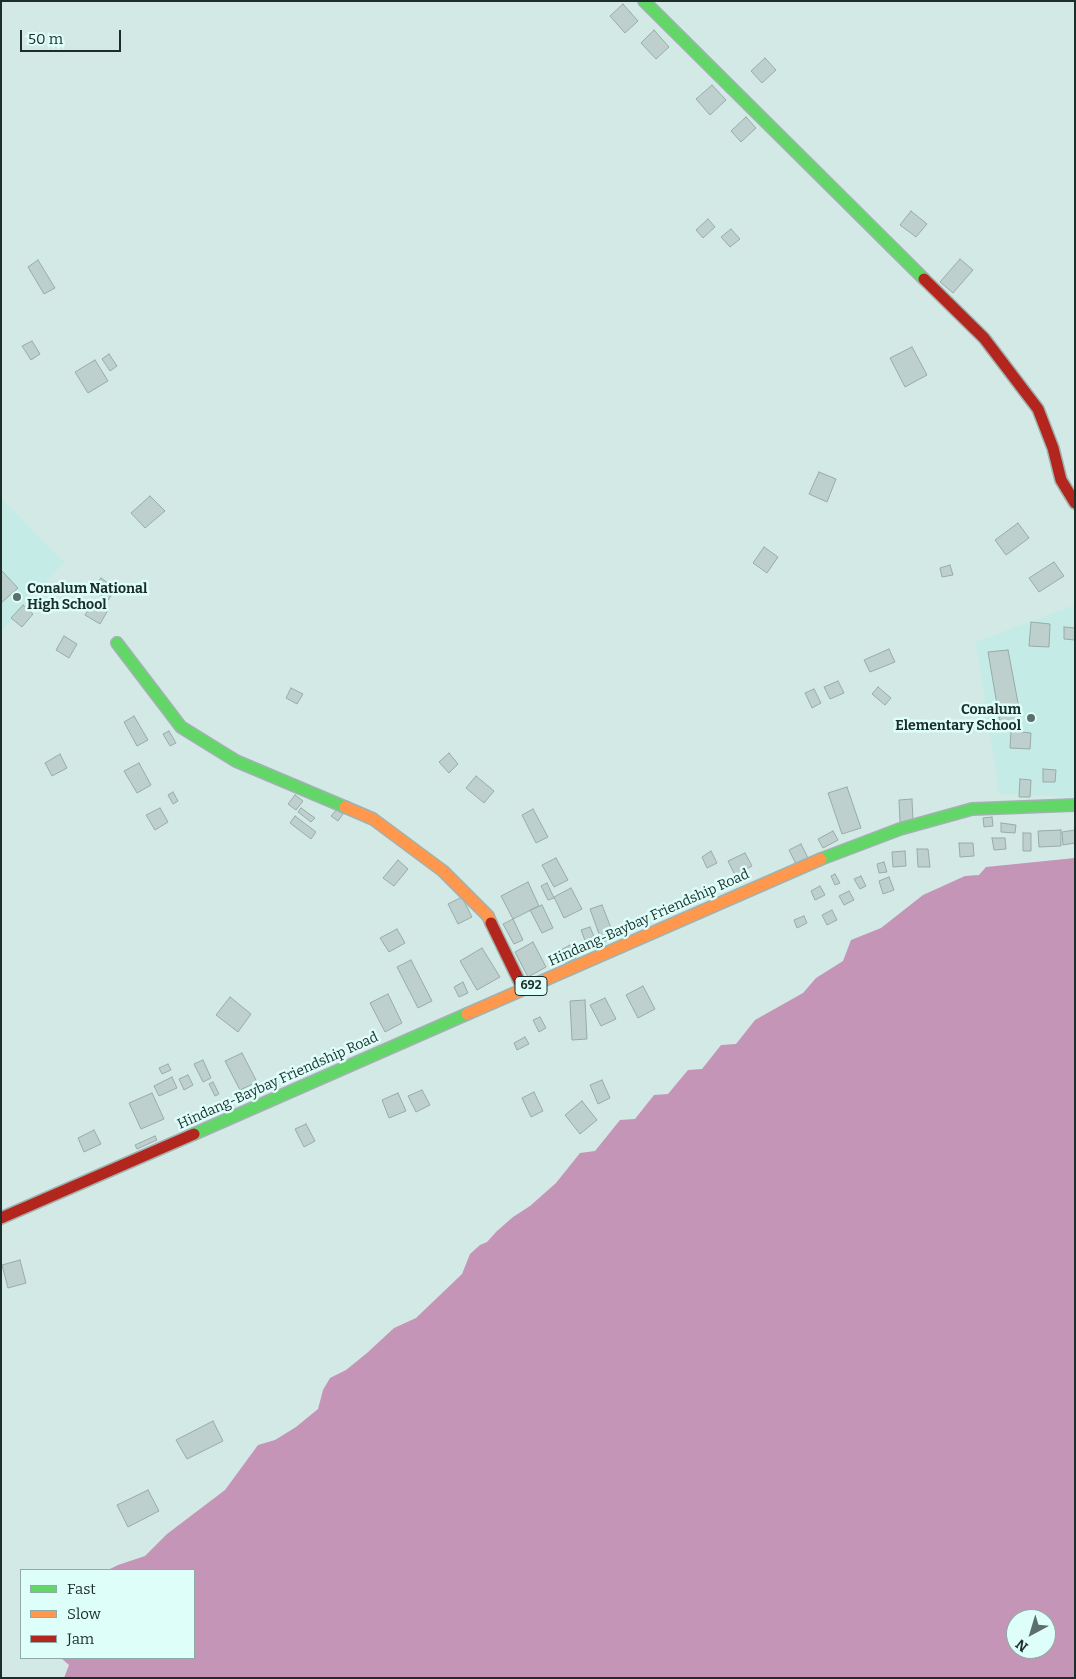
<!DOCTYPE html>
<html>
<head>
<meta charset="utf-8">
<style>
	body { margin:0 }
	#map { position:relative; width:1076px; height:1679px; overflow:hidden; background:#d3e9e6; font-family:Bitter,serif }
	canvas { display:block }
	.frame { position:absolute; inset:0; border:2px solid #1c2d2a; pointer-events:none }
	.legend { position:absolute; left:20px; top:1569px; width:175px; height:90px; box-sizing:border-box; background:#ddfef9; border:1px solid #90aaa6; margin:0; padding:6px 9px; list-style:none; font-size:15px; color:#1c2d2a }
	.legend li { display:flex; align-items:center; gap:10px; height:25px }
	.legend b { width:25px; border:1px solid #90aaa6 }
	.north { position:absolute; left:1006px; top:1609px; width:50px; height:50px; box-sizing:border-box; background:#ddfef9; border:1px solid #90aaa6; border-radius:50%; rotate:219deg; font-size:14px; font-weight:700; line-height:20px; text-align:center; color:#1c2d2a }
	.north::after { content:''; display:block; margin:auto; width:18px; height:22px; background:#5c6f6c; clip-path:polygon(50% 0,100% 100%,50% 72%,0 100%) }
	.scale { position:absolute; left:20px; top:30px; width:101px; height:22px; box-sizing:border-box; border:2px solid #1c2d2a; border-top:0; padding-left:6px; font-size:15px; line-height:18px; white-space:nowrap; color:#1c2d2a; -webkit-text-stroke:4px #ddfef9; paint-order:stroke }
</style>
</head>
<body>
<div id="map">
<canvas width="1076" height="1679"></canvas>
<div class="frame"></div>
<ul class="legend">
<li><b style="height:6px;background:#63d668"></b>Fast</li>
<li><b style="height:6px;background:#ff974d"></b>Slow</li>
<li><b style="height:6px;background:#b3261e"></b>Jam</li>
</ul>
<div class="north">N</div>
<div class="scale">50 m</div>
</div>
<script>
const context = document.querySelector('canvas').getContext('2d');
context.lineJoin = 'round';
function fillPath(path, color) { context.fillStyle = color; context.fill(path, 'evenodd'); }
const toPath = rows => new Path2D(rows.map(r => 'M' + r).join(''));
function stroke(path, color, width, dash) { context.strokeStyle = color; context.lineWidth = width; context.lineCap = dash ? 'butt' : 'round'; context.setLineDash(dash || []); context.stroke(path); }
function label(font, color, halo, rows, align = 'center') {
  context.font = font + ' Bitter,serif'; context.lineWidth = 5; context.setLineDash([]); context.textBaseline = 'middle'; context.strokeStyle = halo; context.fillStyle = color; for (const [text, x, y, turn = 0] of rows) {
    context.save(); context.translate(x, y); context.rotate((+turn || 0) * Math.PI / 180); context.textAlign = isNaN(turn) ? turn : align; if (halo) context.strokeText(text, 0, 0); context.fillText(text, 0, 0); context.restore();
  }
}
fillPath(toPath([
	[1,498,64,562,1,632],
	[1075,605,1075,797,999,794,976,642]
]), '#c4ebe5');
fillPath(toPath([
	[1075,858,1075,1678,64,1678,69,1665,61,1658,194,1658,194,1570,108,1570,118,1565,145,1556,167,1534,225,1490,258,1445,275,1440,296,1427,318,1409,323,1390,330,1378,346,1370,367,1353,394,1328,416,1318,462,1274,470,1254,480,1245,487,1242,497,1231,513,1217,530,1206,556,1183,580,1153,595,1151,620,1120,635,1119,654,1095,668,1094,688,1070,702,1069,721,1045,736,1044,755,1020,803,993,816,978,843,961,851,940,881,928,923,895,965,876,979,875,986,867],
	[1016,1619,1046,1619,1046,1649,1016,1649]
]), '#c495b6');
const building = toPath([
	[623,4,638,21,625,33,610,16,623,4],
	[654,30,669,47,656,59,641,43,654,30],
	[765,58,776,70,762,83,751,71,765,58],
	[712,85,726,100,710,115,696,99,712,85],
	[746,117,756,128,741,142,731,131,746,117],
	[911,211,927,224,916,237,900,225,911,211],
	[708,219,715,227,703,238,696,230,708,219],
	[731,229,740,239,730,247,721,237,731,229],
	[960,259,973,270,953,293,940,282,960,259],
	[38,260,55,288,44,294,28,267,38,260],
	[32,341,40,354,31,360,22,346,32,341],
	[912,347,927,375,905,387,890,358,912,347],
	[109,354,117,366,110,371,102,359,109,354],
	[95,360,108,381,88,393,75,372,95,360],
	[819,472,836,479,827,502,809,494,819,472],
	[150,496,165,511,145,528,131,513,150,496],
	[1018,523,1029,538,1006,555,995,540,1018,523],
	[764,547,778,557,767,573,753,563,764,547],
	[1054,562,1064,576,1039,592,1029,578,1054,562],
	[950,565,953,575,942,577,940,568,950,565],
	[1,570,18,588,1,603,1,570],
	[101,578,116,589,108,600,92,589,101,578],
	[93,601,108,610,100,624,85,615,93,601],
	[23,605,33,614,22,627,11,618,23,605],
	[1031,622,1050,624,1049,647,1029,646,1031,622],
	[1064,627,1075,628,1075,640,1064,639,1064,627],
	[64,636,77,644,69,658,56,650,64,636],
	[889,649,895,662,870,672,864,660,889,649],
	[1008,650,1022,724,1001,728,988,652,1008,650],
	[838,681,844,693,830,699,824,687,838,681],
	[878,687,891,698,885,705,872,694,878,687],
	[291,688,303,694,297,704,286,698,291,688],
	[814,689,821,703,812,708,805,693,814,689],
	[134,716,148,740,137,746,124,722,134,716],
	[169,731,176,743,170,746,163,734,169,731],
	[1011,731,1031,733,1030,749,1010,748,1011,731],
	[449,753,458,764,449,773,439,762,449,753],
	[60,754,67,768,52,776,45,763,60,754],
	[139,763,151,785,137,793,124,771,139,763],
	[1043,769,1056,770,1055,782,1043,782,1043,769],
	[476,776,494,791,484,803,466,788,476,776],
	[1020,779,1031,780,1030,797,1019,797,1020,779],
	[847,787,861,828,842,834,828,793,847,787],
	[173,792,178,801,173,804,168,795,173,792],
	[295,795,303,801,296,810,288,804,295,795],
	[912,799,913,821,900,822,899,800,912,799],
	[160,808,168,822,155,830,146,815,160,808],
	[301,808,315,818,311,822,298,812,301,808],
	[337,809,343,814,338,821,331,816,337,809],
	[533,809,548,837,536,843,522,815,533,809],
	[295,816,316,832,311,839,290,823,295,816],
	[992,817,993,826,984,827,983,818,992,817],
	[1001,823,1016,825,1015,833,1001,832,1001,823],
	[1061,830,1061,846,1039,847,1038,831,1061,830],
	[1075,830,1075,843,1063,845,1062,832,1075,830],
	[833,831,838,840,823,848,818,839,833,831],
	[1023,833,1031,833,1031,851,1023,851,1023,833],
	[992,838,1005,838,1006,849,994,850,992,838],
	[959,843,973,843,974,856,960,857,959,843],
	[801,844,808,858,796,864,789,850,801,844],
	[917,849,928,849,930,867,918,867,917,849],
	[711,851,717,863,707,868,702,857,711,851],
	[905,851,906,866,893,867,892,852,905,851],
	[745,853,752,866,735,875,728,861,745,853],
	[556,858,568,880,554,887,542,865,556,858],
	[398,860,408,869,394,886,383,878,398,860],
	[884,862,887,872,879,873,877,864,884,862],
	[835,874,840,883,835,885,831,876,835,874],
	[861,876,866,886,860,889,854,879,861,876],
	[889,877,894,890,883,894,879,881,889,877],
	[528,882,539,906,513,919,501,896,528,882],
	[547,883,554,898,548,900,541,886,547,883],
	[820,886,825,895,815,900,811,891,820,886],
	[571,888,582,909,564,918,554,897,571,888],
	[849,891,854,900,844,905,839,896,849,891],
	[462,897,472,917,458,924,448,904,462,897],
	[542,905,553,928,542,933,530,910,542,905],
	[602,905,615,938,602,942,590,909,602,905],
	[832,910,837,920,827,925,822,915,832,910],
	[804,916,807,923,797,928,794,920,804,916],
	[513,919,523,940,514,944,503,924,513,919],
	[590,927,595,939,586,943,581,930,590,927],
	[397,929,405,943,389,952,380,938,397,929],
	[533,942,546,967,528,977,515,952,533,942],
	[570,945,576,958,565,963,559,951,570,945],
	[482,948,500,977,477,990,460,961,482,948],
	[411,960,432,1001,418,1008,397,967,411,960],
	[463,982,468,993,459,997,454,987,463,982],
	[643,986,655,1009,638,1018,626,995,643,986],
	[388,994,402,1023,385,1032,370,1003,388,994],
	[230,997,251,1014,238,1032,216,1015,230,997],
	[605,998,616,1019,601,1026,590,1005,605,998],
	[585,1000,587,1039,572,1040,570,1001,585,1000],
	[540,1017,546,1028,539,1032,533,1020,540,1017],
	[525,1037,529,1044,517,1050,514,1043,525,1037],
	[242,1053,257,1082,240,1090,225,1061,242,1053],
	[203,1060,211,1078,203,1082,194,1064,203,1060],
	[168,1064,171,1070,162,1074,159,1068,168,1064],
	[188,1075,193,1085,184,1090,179,1079,188,1075],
	[172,1077,177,1088,159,1096,154,1086,172,1077],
	[602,1080,610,1098,598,1104,590,1085,602,1080],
	[213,1082,219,1094,215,1096,209,1084,213,1082],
	[422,1090,430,1105,416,1112,408,1096,422,1090],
	[534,1092,543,1111,531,1117,522,1098,534,1092],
	[152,1093,164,1119,141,1129,129,1103,152,1093],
	[398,1093,406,1111,389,1118,382,1100,398,1093],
	[582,1101,597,1120,580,1134,565,1115,582,1101],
	[191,1113,196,1123,187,1127,182,1117,191,1113],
	[306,1124,315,1141,304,1147,295,1129,306,1124],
	[94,1130,101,1144,84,1152,78,1138,94,1130],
	[155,1136,157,1140,137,1149,135,1145,155,1136],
	[20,1260,26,1283,8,1288,2,1265,20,1260],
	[213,1421,223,1441,187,1459,176,1440,213,1421],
	[148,1490,159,1511,128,1527,117,1505,148,1490]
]);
fillPath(building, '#bed0ce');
stroke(building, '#99aba8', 1);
const fast = toPath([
	[644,1,924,279],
	[117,643,181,727,236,761,345,807],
	[821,859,900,829,972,809,1075,805],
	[194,1134,467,1014]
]);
const slow = toPath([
	[345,807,373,819,443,871,488,916,491,923],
	[467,1014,821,859]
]);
const jam = toPath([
	[924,279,984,338,1038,409,1053,448,1061,480,1075,503],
	[491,923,523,989],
	[1,1218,194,1134]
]);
stroke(fast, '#a0b2b0', 14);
stroke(slow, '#a0b2b0', 14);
stroke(jam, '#a0b2b0', 14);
stroke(fast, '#63d668', 11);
stroke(slow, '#ff974d', 11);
stroke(jam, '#b3261e', 11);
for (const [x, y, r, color] of [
	[17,597,5,"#5c6f6c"],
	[1031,718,5,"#5c6f6c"]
]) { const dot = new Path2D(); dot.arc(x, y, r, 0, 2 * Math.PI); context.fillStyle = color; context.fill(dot); stroke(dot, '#ddfef9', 2); }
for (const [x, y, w] of [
	[531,986,32]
]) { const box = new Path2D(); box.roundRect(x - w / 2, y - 9.5, w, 19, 4); context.fillStyle = '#ddfef9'; context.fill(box); stroke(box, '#1c2d2a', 1); }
label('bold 12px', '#1c2d2a', null, [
	["692",531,986]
]);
label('bold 14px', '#1c2d2a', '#ddfef9', [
	["Conalum National",27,589],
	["High School",27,605],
	["Conalum",1021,710,"right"],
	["Elementary School",1021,726,"right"]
], 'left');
label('14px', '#1c2d2a', '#ddfef9', [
	["Hindang-Baybay Friendship Road",649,918,-24],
	["Hindang-Baybay Friendship Road",278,1081,-24]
]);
</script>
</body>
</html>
